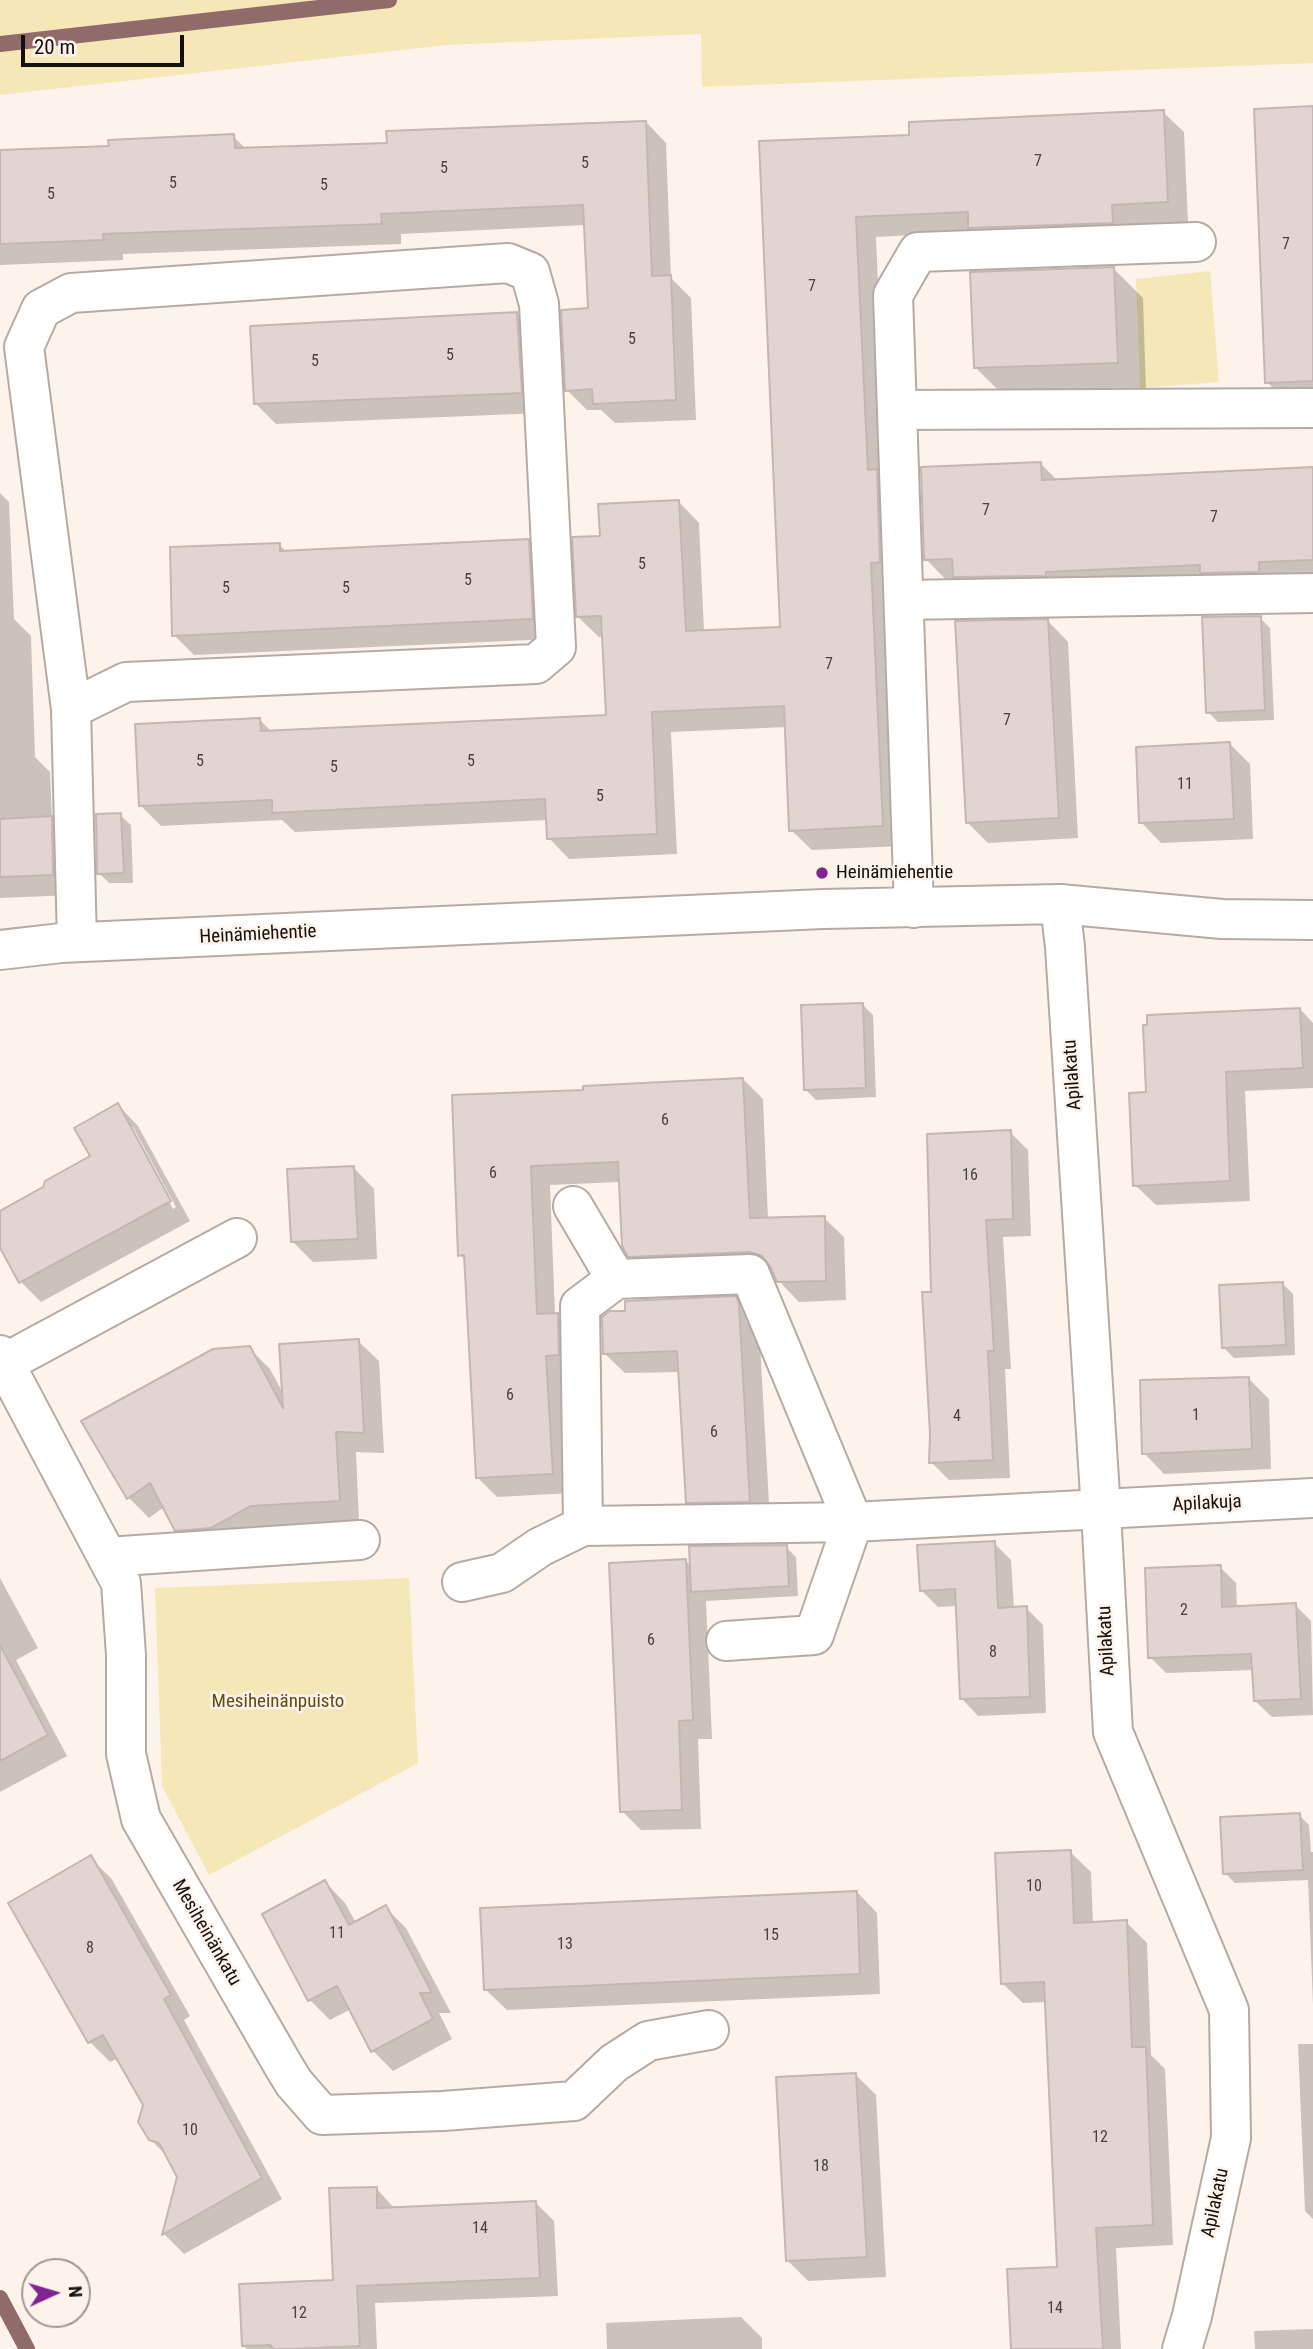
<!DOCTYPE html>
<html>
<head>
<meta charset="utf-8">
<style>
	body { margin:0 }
	#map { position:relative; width:1313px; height:2349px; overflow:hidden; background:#fef3eb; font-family:"Roboto Condensed",sans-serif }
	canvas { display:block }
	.north { position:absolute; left:21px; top:2258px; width:70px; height:70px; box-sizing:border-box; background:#fef3eb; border:2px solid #a09893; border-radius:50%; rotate:86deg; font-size:19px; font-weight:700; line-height:28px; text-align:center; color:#14100e }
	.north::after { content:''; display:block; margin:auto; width:24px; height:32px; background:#7f2592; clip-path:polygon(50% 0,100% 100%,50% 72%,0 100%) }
	.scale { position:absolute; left:21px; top:35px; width:163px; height:32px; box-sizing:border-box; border:4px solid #14100e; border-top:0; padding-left:9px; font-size:21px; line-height:24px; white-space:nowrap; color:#14100e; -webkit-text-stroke:5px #fef3eb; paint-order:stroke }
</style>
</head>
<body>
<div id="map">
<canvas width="1313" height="2349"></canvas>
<div class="north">N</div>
<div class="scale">20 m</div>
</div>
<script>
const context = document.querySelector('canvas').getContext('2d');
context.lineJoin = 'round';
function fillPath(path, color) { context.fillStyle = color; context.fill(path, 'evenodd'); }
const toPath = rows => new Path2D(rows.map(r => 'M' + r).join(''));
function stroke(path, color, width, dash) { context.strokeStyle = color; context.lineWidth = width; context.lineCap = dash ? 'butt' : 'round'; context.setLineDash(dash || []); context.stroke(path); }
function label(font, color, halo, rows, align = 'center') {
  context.font = font + ' "Roboto Condensed",sans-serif'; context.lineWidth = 5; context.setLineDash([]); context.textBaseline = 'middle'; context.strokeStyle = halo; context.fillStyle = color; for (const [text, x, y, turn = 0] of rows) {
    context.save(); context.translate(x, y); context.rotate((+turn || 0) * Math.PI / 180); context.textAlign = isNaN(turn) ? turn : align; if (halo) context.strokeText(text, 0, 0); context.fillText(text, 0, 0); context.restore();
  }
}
fillPath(toPath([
	[0,0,1313,0,1313,63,702,87,701,34,447,45,0,95],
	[1210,271,1219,382,1140,388,1136,279],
	[409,1578,418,1763,209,1875,162,1786,155,1588]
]), '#f6e7b8');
fillPath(toPath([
	[1313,108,1313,401,1287,402,1267,382],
	[1163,112,1184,132,1188,222,1132,225,1133,243,975,232,876,237,902,846,812,850,791,830,787,727,671,732,677,854,569,859,549,838,548,820,295,832,282,820,161,826,140,805,260,720,272,732,607,716,604,637,599,637,578,617,601,538,679,502,699,523,704,632,782,629,761,143,911,137],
	[646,122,666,143,671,278,691,298,696,420,615,423,601,410,587,410,567,390,590,310,586,225,401,234,401,244,123,254,123,260,0,265,0,152,111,147,233,136,247,150,389,145],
	[1114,269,1143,298,1146,392,1005,397,975,367],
	[517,313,537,334,541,413,276,424,256,404],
	[1040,463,1058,481,1313,469,1313,581,975,597,957,579,946,580,926,559],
	[0,493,9,502,14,619,31,636,35,757,50,772,52,819,72,838,73,895,0,898],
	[528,540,549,561,552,639,194,655,174,635,279,545,287,552],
	[1260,618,1270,628,1274,720,1218,722,1208,712],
	[1048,621,1068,642,1078,838,988,843,967,822],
	[1229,743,1250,764,1253,839,1161,843,1141,822],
	[120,815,131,825,133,883,109,883,99,873],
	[862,1004,873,1015,876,1097,816,1100,806,1090],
	[1300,1009,1313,1023,1313,1088,1245,1091,1250,1201,1156,1205,1135,1185,1148,1094],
	[743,1079,763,1099,768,1219,824,1218,844,1237,846,1300,799,1302,779,1281,775,1273,771,1271,650,1276,630,1256,620,1182,550,1185,555,1315,577,1334,572,1493,497,1497,477,1477,466,1261,460,1255,584,1091],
	[118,1105,138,1126,190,1221,41,1302,20,1281,0,1244,0,1213,44,1188,92,1157],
	[129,1127,133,1127,176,1207,173,1209],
	[1010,1132,1028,1150,1031,1236,1003,1237,1011,1369,1005,1369,1010,1478,949,1480,931,1462,933,1293],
	[354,1168,374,1189,377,1259,313,1262,292,1241],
	[1283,1284,1293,1294,1295,1355,1234,1358,1223,1347],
	[735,1298,756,1319,759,1326,770,1521,708,1522,688,1502,680,1372,625,1373,604,1353,627,1312],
	[358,1341,379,1361,384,1453,356,1452,359,1521,272,1526,232,1548,197,1550,176,1529,164,1507,149,1518,129,1498,249,1348,270,1369,284,1395],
	[1248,1378,1269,1399,1271,1469,1164,1474,1144,1453],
	[994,1543,1011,1560,1014,1609,1026,1608,1043,1625,1046,1713,978,1716,962,1699,958,1606,938,1607,921,1590],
	[786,1547,796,1557,798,1596,706,1601,712,1739,698,1739,701,1829,641,1830,622,1811,686,1561,692,1567],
	[1220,1567,1236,1583,1237,1608,1295,1605,1311,1621,1313,1715,1272,1717,1255,1701,1254,1670,1166,1673,1150,1657],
	[0,1578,38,1648,16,1660,67,1756,0,1792],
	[1299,1815,1309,1825,1311,1852,1313,1852,1313,2005,1308,1880,1235,1883,1225,1873],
	[1070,1852,1091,1872,1093,1923,1126,1922,1147,1943,1151,2055,1165,2069,1173,2245,1116,2248,1121,2349,1013,2349,1058,2269,1047,2002,1023,2003,1002,1983],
	[90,1858,111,1878,190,2016,184,2020,282,2199,184,2254,164,2234,179,2177,169,2158,150,2139,145,2105,118,2058,110,2062,90,2042,10,1904],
	[325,1882,345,1903,356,1923,386,1908,406,1928,451,2013,439,2013,452,2039,393,2071,372,2050,351,2009,330,2020,310,2000],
	[857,1892,877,1913,880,1994,507,2010,486,1990],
	[1298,2044,1313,2044,1313,2219,1305,2211],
	[856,2075,876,2095,886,2277,808,2281,788,2261],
	[376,2188,395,2209,536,2203,554,2221,558,2296,375,2303,377,2349,247,2349,244,2346,335,2282],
	[741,2317,762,2338,762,2349,607,2349,606,2323],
	[1313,2329,1313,2349,1255,2349,1254,2331]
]), '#0003');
stroke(toPath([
	[0,44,389,0],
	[0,2298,27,2349]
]), '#916a6a', 16);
const building = toPath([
	[1313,106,1313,381,1265,383,1254,109,1313,106],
	[1164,110,1168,202,1112,205,1113,223,968,228,968,212,856,217,868,470,877,469,880,562,871,563,883,826,789,831,784,706,652,712,657,834,547,839,545,799,272,813,272,800,139,806,135,724,260,718,261,731,606,715,601,616,576,617,572,537,600,536,598,504,679,500,686,631,780,627,759,141,909,135,909,122,1164,110],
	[646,121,652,276,671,275,676,400,593,404,592,389,565,391,561,310,588,308,583,205,381,214,382,224,103,234,104,240,0,244,0,150,109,146,108,140,234,134,235,148,387,143,386,131,646,121],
	[1114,267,1118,363,974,368,970,272,1114,267],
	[517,312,522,393,254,404,250,326,517,312],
	[1041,462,1042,480,1313,467,1313,560,1259,562,1259,572,1200,573,1200,565,1046,572,1046,576,953,577,952,559,924,560,921,467,1041,462],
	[529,539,533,619,172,636,170,547,280,543,280,551,529,539],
	[1261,616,1265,710,1206,713,1202,617,1261,616],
	[1048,619,1059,818,966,823,955,621,1048,619],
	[1230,742,1234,819,1139,823,1136,747,1230,742],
	[121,813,124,873,97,874,96,814,121,813],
	[52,816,53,875,0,877,0,819,52,816],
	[863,1003,866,1088,804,1090,801,1005,863,1003],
	[1300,1008,1303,1068,1226,1072,1230,1181,1133,1186,1129,1093,1146,1092,1143,1025,1147,1025,1147,1015,1300,1008],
	[743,1078,750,1218,825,1216,826,1281,777,1282,770,1266,762,1256,750,1252,628,1257,622,1246,618,1162,531,1166,537,1314,558,1313,559,1355,546,1356,553,1474,476,1478,464,1255,458,1256,452,1095,583,1090,583,1086,743,1078],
	[118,1103,171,1201,19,1283,0,1248,0,1211,43,1187,45,1181,90,1156,74,1128,118,1103],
	[1011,1130,1013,1219,986,1220,994,1351,988,1351,993,1460,929,1463,930,1434,922,1292,931,1292,927,1134,1011,1130],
	[354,1166,358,1239,291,1242,287,1169,354,1166],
	[1283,1282,1286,1345,1222,1348,1219,1285,1283,1282],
	[736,1296,739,1304,750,1502,686,1503,677,1351,603,1354,602,1317,610,1311,625,1311,625,1301,736,1296],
	[359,1339,364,1433,336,1432,340,1501,251,1506,211,1528,175,1531,150,1483,127,1499,81,1421,213,1349,250,1346,283,1408,279,1344,359,1339],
	[1249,1377,1252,1449,1142,1454,1140,1380,1249,1377],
	[995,1541,998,1608,1027,1606,1030,1697,960,1699,955,1589,920,1591,917,1545,995,1541],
	[787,1545,789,1586,691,1592,689,1546,787,1545],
	[686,1559,693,1720,679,1721,682,1810,620,1812,609,1563,686,1559],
	[1221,1565,1222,1607,1296,1603,1301,1699,1254,1701,1251,1654,1148,1658,1145,1568,1221,1565],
	[0,1645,48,1735,0,1761,0,1645],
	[1300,1813,1303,1870,1223,1874,1220,1817,1300,1813],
	[1071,1850,1074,1923,1127,1920,1132,2047,1146,2047,1153,2225,1096,2228,1103,2349,1011,2349,1007,2269,1057,2267,1044,1982,1001,1984,995,1853,1071,1850],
	[91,1855,171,1995,164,1999,262,2178,162,2235,177,2177,159,2143,149,2140,138,2122,143,2105,103,2035,88,2043,8,1903,91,1855],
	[325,1880,349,1925,386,1905,432,1993,420,1993,433,2019,371,2052,337,1986,308,2001,262,1914,325,1880],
	[857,1891,860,1974,484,1990,480,1908,857,1891],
	[856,2073,867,2257,786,2261,776,2077,856,2073],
	[377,2187,377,2208,536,2201,540,2278,357,2286,360,2346,291,2349,274,2349,270,2345,242,2346,239,2284,333,2280,329,2188,377,2187]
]);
fillPath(building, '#e2d5d1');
stroke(building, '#c4b6b3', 2);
const minor = toPath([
	[898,410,1313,408],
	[904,600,1313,593],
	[71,709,126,682,536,664,556,647,539,304,530,272,508,263,71,293,41,309,24,347,71,709,77,942],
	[1060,904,1065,947,1101,1511,1113,1732,1229,2010,1231,2138,1192,2316,1182,2349],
	[914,908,893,295,918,252,1196,242],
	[0,950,61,943,823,909,1060,904,1222,919,1313,920],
	[573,1206,616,1279],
	[0,1355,121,1583,126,1655,126,1754,141,1819,283,2065,294,2083,322,2115,443,2111,574,2101,614,2063,648,2041,709,2030],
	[5,1363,237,1238],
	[583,1526,853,1522,814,1635,726,1641],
	[107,1557,360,1540],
	[462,1582,502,1573,540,1547,583,1526,580,1306,616,1279,750,1274,853,1522,1313,1498]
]);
stroke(minor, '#b6aba4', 42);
stroke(minor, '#fff', 38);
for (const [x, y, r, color] of [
	[822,873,7,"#7f2592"]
]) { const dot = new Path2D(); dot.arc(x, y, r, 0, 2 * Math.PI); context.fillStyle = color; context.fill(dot); stroke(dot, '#fef3eb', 2.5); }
label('16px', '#48413f', null, [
	["7",1038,162],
	["5",585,164],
	["5",444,169],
	["5",173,184],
	["5",324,186],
	["5",51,195],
	["7",1286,245],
	["7",812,287],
	["5",632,340],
	["5",450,356],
	["5",315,362],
	["7",986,511],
	["7",1214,518],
	["5",642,565],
	["5",468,581],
	["5",226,589],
	["5",346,589],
	["7",829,665],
	["7",1007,721],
	["5",200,762],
	["5",471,762],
	["5",334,768],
	["11",1185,785],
	["5",600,797],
	["6",665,1121],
	["6",493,1174],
	["16",970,1176],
	["6",510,1396],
	["1",1196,1416],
	["4",957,1417],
	["6",714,1433],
	["2",1184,1611],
	["6",651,1641],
	["8",993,1653],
	["10",1034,1887],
	["11",337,1934],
	["15",771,1936],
	["13",565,1945],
	["8",90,1949],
	["10",190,2131],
	["12",1100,2138],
	["18",821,2167],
	["14",480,2229],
	["14",1055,2309],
	["12",299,2314]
]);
label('19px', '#14100e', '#fef3eb', [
	["Heinämiehentie",836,873]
], 'left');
label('19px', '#14100e', '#fef3eb', [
	["Heinämiehentie",258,935,-3],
	["Apilakatu",1073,1075,-94],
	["Apilakuja",1207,1504,-3],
	["Apilakatu",1107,1641,-93],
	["Mesiheinänkatu",206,1933,60],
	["Apilakatu",1216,2203,-78]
]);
label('19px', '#5e4d14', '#fef3eb', [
	["Mesiheinänpuisto",278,1702]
]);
</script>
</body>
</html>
